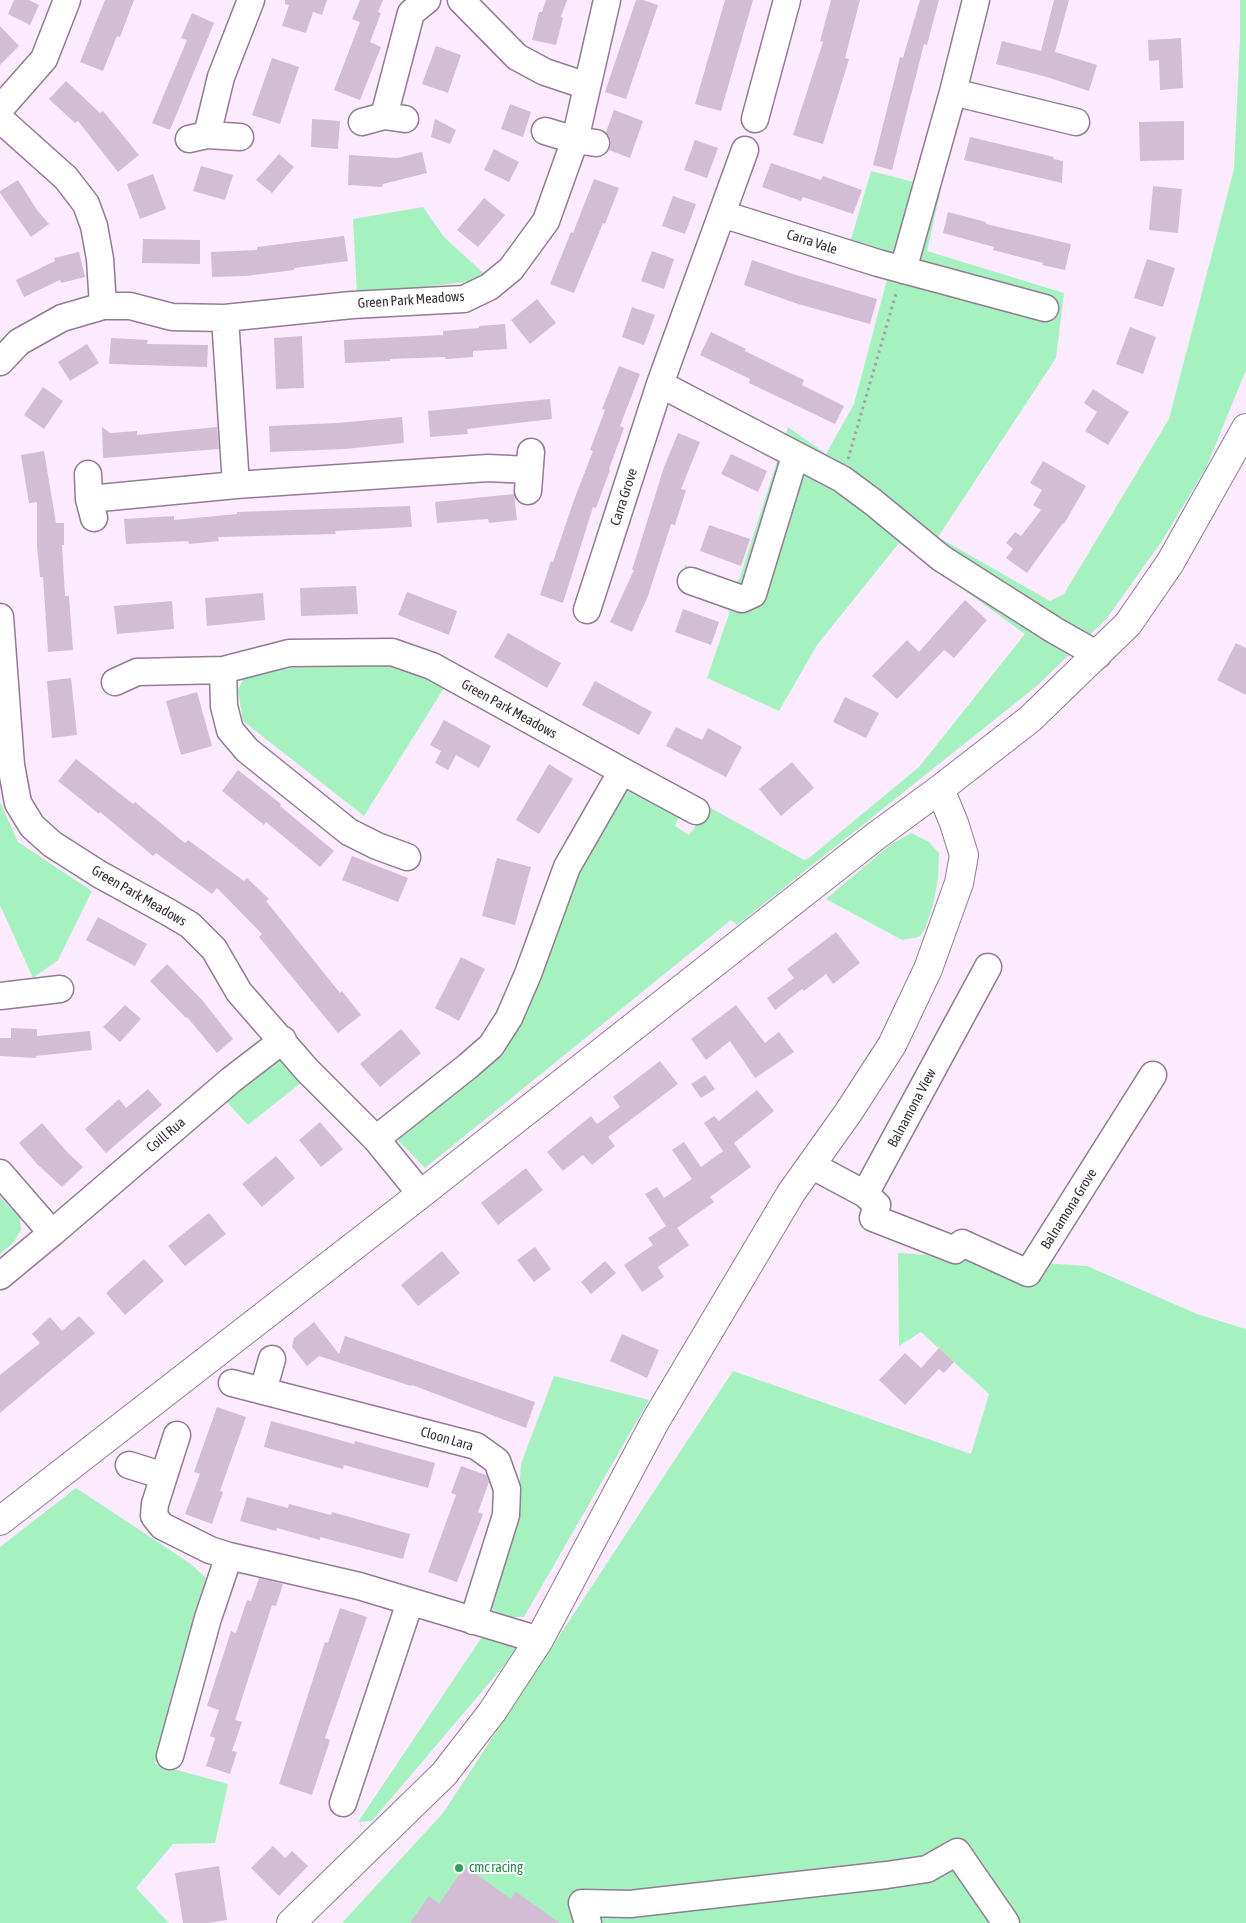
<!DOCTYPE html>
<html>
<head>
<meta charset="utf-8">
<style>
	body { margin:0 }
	canvas { display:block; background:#fceafe }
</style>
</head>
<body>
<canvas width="1246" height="1923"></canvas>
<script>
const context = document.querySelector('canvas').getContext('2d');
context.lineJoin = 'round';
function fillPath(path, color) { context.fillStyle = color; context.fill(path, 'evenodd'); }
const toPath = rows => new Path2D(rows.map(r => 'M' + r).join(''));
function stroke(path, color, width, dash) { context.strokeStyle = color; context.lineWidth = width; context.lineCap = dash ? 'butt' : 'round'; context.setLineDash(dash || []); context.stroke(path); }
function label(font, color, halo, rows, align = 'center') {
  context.font = font + ' "Asap Condensed",sans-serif'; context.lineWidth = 4; context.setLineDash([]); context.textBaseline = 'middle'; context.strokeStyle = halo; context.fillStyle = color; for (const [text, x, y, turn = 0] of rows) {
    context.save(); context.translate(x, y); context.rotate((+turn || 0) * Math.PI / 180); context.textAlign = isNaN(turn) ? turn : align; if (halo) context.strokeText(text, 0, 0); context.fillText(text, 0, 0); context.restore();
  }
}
fillPath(toPath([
	[1240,0,1246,0,1246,370,1206,468,1162,541,1107,618,1038,685,737,925,731,920,425,1168,396,1138,483,1066,573,883,626,787,682,810,675,826,689,835,709,807,804,860,809,858,919,767,1025,634,899,543,817,645,779,711,707,678,730,611,678,589,685,565,736,584,740,577,788,427,826,454,854,404,888,276,840,264,852,236,871,171,941,189,927,251,1064,293,1056,358,938,537,1050,601,1064,594,1169,419,1234,169,1240,37],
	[423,207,444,237,490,279,357,295,353,219],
	[345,662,394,663,444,688,364,816,243,721,238,690,246,673],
	[0,802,18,842,92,891,58,960,33,978,0,905],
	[911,833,929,842,939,853,938,879,933,905,925,929,919,937,902,940,826,899,890,845],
	[276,1059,286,1062,302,1082,248,1125,222,1097],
	[0,1197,20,1218,21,1230,14,1242,0,1254],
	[898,1253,1087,1266,1197,1314,1246,1329,1246,1923,342,1923,443,1813,733,1371,971,1454,989,1394,921,1332,899,1346],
	[554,1376,649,1400,524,1617,504,1617,488,1606,519,1492,521,1464],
	[76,1488,191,1564,206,1578,155,1764,228,1784,215,1843,173,1844,136,1888,169,1923,0,1923,0,1547],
	[484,1634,518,1649,372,1821,358,1822]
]), '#a5f2c0');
fillPath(toPath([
	[14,0,29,0,39,5,30,25,8,14],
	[105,0,134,0,120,37,117,36,103,71,80,62],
	[285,0,327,0,322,15,313,12,306,33,282,26,289,5,285,4],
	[360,0,383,0,378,12,381,13,370,42,381,47,360,100,334,90,360,22,352,19],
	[546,0,567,0,561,17,563,18,556,45,532,40,539,12,542,12],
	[636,0,643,0,658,5,626,99,605,92],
	[725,0,753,0,721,111,695,104],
	[831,0,860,0,845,58,849,59,823,144,793,135,823,42,820,41],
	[920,0,939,0,927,45,924,44,892,170,873,165,900,57,903,58],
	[1054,0,1069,0,1055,52,1097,65,1089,91,1047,77,996,64,1002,41,1041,51],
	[192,13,214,23,170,130,152,123,187,40,181,38],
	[0,26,19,46,0,65],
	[1181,38,1183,88,1160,90,1159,60,1149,61,1148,40],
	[436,46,461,55,448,93,422,84],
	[272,58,299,67,280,124,252,115],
	[66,81,100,113,103,111,139,155,118,172,78,121,75,123,49,99],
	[510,104,531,112,523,137,501,129],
	[614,110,643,121,630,158,609,150,611,145,610,138,606,132],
	[312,119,340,121,338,149,311,147],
	[435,119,456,130,450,144,431,137],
	[1184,121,1184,160,1140,161,1139,122],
	[970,137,1054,157,1053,159,1063,161,1062,183,964,160],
	[695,140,718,148,707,178,684,170],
	[494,149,519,162,509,182,484,170],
	[422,152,427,173,383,184,382,187,348,185,349,155,397,158],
	[279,154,294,167,272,193,256,180],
	[771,163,821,180,823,176,862,190,853,214,803,197,801,201,762,187],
	[201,166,233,175,225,200,193,191],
	[153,174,166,209,140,219,127,184],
	[594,179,619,188,605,224,603,223,574,293,550,284,571,232,573,233],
	[18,180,37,210,49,224,31,237,0,193,0,191],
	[1153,186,1182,189,1178,233,1149,230],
	[673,196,696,204,685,234,662,226],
	[484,198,505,215,478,247,457,230],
	[948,212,986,222,986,224,1071,244,1065,270,1042,265,1043,263,993,250,994,247,943,233],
	[344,236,348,261,294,268,294,270,246,276,212,277,211,252,257,250,257,247],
	[143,239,200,240,200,264,142,263],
	[652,251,674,259,664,289,641,281],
	[79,252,85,277,61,283,60,280,24,297,16,280,55,261,54,258],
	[1147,259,1175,268,1163,307,1134,298],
	[752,260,796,275,877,299,870,324,798,304,744,285],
	[537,299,556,323,530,344,511,320],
	[632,307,655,315,644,345,622,337],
	[505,324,507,349,473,351,473,357,446,359,445,357,390,359,390,361,345,363,344,340,443,335,443,331,479,328,479,326],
	[1130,327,1156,337,1143,374,1116,364],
	[711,332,746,349,745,351,804,380,802,385,844,406,835,424,749,383,750,379,700,355],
	[302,336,304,388,276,389,274,338],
	[111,338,148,340,147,344,208,345,207,367,109,364],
	[87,344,99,363,70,381,58,362],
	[619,366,640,374,620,426,624,428,609,469,610,470,596,508,593,507,563,603,540,595,551,561,553,562,574,500,593,451,590,450,605,410,602,409],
	[43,387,63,401,44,429,24,415],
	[1093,389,1129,412,1108,445,1085,431,1097,412,1084,403],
	[550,399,552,419,467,429,468,434,430,437,428,411],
	[402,417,404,443,345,449,270,452,269,426,338,423],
	[102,427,110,433,137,431,137,435,217,427,219,449,103,458],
	[678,433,700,442,681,489,686,490,675,525,671,524,648,596,632,632,610,622,634,570,632,570,664,467],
	[44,451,56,523,64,523,64,545,62,545,65,596,69,596,73,650,48,652,43,577,40,577,37,546,37,502,29,503,21,455],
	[731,454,767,471,758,492,721,474],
	[1043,461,1086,486,1064,524,1063,523,1027,573,1006,558,1013,549,1006,543,1015,532,1021,536,1041,510,1033,505,1042,490,1030,483],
	[514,494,517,520,489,523,488,519,437,523,435,502],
	[410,506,412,527,335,531,336,534,218,537,219,541,189,544,188,541,126,544,124,519,174,516,174,520,237,514,237,512],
	[709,525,750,539,741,566,700,551],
	[356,586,358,614,301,616,300,588],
	[407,592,457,611,449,635,398,615],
	[263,593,265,620,207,626,205,598],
	[965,600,987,620,954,658,944,650,897,699,872,676,907,640,919,652],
	[172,601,174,629,117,634,114,606],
	[683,609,719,622,711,645,675,632],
	[508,633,561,663,547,688,494,657],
	[1236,643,1246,648,1246,695,1217,680],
	[71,678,77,735,52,738,47,681],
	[595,681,652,712,639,735,582,705],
	[197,692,212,746,181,755,166,701],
	[845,697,879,713,866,738,833,722],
	[444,720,491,746,479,768,456,755,448,770,435,763,441,751,430,745],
	[676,727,702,740,708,728,742,747,726,777,666,746],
	[76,759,133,804,135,802,185,843,188,840,244,881,247,878,269,899,266,901,340,993,342,991,361,1015,338,1033,259,937,262,934,217,888,212,894,156,853,153,856,100,812,99,814,58,781],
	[792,762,814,788,781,816,759,789],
	[549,764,573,779,539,834,516,820],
	[238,770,281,804,280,806,334,851,320,867,266,822,264,825,222,791],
	[352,856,408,878,398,902,342,880],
	[497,858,531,867,515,925,482,916],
	[98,917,147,944,135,966,86,940],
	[836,932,860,963,833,984,826,974,804,991,802,989,775,1010,767,998,794,978,787,969],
	[461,957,485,969,459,1021,435,1008],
	[167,964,203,1001,233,1039,217,1053,187,1017,186,1018,150,981],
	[125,1005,141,1019,120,1042,103,1027],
	[736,1005,765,1043,779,1032,794,1052,755,1078,730,1041,706,1060,691,1039],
	[11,1028,37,1029,37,1036,90,1031,92,1050,36,1056,36,1058,0,1056,0,1038,11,1038],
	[401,1029,421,1053,380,1087,360,1064],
	[660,1061,678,1084,608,1137,615,1146,592,1165,583,1155,563,1171,547,1152,591,1116,597,1124,620,1107,613,1097],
	[705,1075,715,1089,701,1098,691,1084],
	[148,1089,162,1105,106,1153,85,1129,119,1099,126,1108],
	[757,1090,774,1111,734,1143,751,1167,710,1197,714,1202,677,1228,689,1245,658,1267,664,1277,642,1292,624,1265,653,1245,648,1238,666,1226,645,1194,657,1187,664,1198,692,1179,672,1150,684,1142,701,1167,723,1151,704,1123,714,1116,719,1121],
	[320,1122,343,1149,321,1167,299,1140],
	[42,1123,67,1152,83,1167,62,1187,37,1164,19,1143],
	[276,1156,295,1178,262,1207,242,1184],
	[526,1168,543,1190,498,1225,481,1203],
	[209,1213,226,1234,185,1266,168,1246],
	[535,1247,551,1269,534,1282,517,1260],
	[442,1251,460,1273,418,1306,401,1285],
	[144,1259,164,1281,125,1315,106,1293],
	[605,1261,616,1273,591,1294,581,1282],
	[79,1316,95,1333,0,1413,0,1375,40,1343,32,1334,50,1317,62,1331],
	[314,1322,339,1354,345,1336,535,1402,526,1428,412,1385,411,1386,319,1356,307,1366,292,1347,294,1338],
	[622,1334,659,1350,647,1378,610,1361],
	[939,1348,954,1362,944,1373,939,1369,905,1405,879,1380,905,1353,921,1368],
	[217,1407,246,1417,220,1491,223,1492,212,1524,185,1514,200,1474,194,1472],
	[271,1421,354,1444,355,1441,435,1463,428,1488,344,1465,343,1469,264,1447],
	[461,1466,486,1475,489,1482,478,1512,483,1514,457,1582,428,1572,456,1495,451,1493],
	[247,1497,288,1508,289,1504,331,1515,332,1512,410,1534,403,1559,320,1537,320,1540,277,1528,276,1531,240,1521],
	[259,1578,283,1584,276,1606,272,1605,235,1720,242,1722,232,1751,237,1752,230,1774,206,1766,215,1738,210,1736,219,1710,207,1706,231,1631,236,1633,247,1600,251,1601],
	[340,1608,367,1617,325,1738,330,1740,312,1795,279,1784,325,1642,328,1643],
	[273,1846,285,1858,292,1851,308,1866,279,1896,251,1868],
	[219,1866,227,1920,208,1923,183,1923,175,1873],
	[465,1866,511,1899,516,1892,560,1923,410,1923,429,1896,439,1904]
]), '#d3bdd5');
const minor = toPath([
	[461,0,517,57,545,72,587,86],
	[953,92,1076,122],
	[0,109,44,59,67,0],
	[384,116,411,13,427,0],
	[0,119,66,178,86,204,94,226,100,259,103,306],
	[755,119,787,0],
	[362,122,384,116,405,119],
	[545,131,575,140,596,143],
	[207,135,221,77,251,0],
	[189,139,207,135,240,137],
	[722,214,878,263,1045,308],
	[903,270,953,92,976,0],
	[225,318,236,485],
	[0,362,19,342,62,318,103,306,130,306,172,317,225,318,352,305,464,299,489,287,511,269,546,221,575,140,607,0],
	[660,384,842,479,873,502,941,558,1054,630,1098,655],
	[88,474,89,499,94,518],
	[528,491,531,452],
	[89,499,236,485,488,468,529,470],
	[691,581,742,599,753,594,795,456],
	[587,610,660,384,745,150],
	[0,617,11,765,18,803,32,826,52,844,99,874,168,912,190,925,214,949,239,992,307,1070,376,1139,421,1194],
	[115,682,137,672,223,670],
	[622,771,696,811],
	[0,996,60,989],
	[376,1139,468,1066,491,1046,509,1018,528,974,567,867,622,771,432,666,392,652,289,653,223,670,224,706,230,730,247,750,349,832,377,846,407,857],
	[811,1165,865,1194,988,967],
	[0,1173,52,1233,231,1080,283,1040],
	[865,1194,877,1205,873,1218,955,1250,962,1243,1028,1273,1153,1075],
	[0,1276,52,1233],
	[232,1383,476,1446,497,1461,507,1489,506,1515,473,1621],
	[263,1391,272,1359],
	[177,1435,155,1504,154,1516,162,1526,210,1550,229,1556,359,1586,539,1640],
	[129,1465,164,1476],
	[170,1756,208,1618,229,1556],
	[343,1803,410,1602],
	[588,1923,582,1903,630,1904,887,1875,927,1869,957,1852,1006,1923]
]);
const major = toPath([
	[0,1521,421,1194,876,836,940,789,1030,719,1128,624,1170,563,1246,428],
	[291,1923,444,1774,492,1712,539,1640,656,1420,791,1193,848,1113,892,1045,928,969,959,883,964,855,954,823,940,789]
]);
stroke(minor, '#917c93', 29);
stroke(major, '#917c93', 30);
stroke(toPath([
	[848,459,897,290]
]), '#ab9dad', 3, [2.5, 4]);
stroke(minor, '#fff', 26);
stroke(major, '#fff', 28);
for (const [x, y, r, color] of [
	[459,1868,5,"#2e9e5b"]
]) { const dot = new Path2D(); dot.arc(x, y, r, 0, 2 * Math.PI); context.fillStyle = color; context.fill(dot); stroke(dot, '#fff', 2); }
label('14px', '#372e38', '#fff', [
	["Carra Vale",812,242,18],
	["Green Park Meadows",411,300,-4],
	["Carra Grove",624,497,-72],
	["Green Park Meadows",509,709,29],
	["Green Park Meadows",139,896,30],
	["Balnamona View",912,1108,-62],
	["Coill Rua",166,1135,-40],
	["Balnamona Grove",1069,1209,-58],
	["Cloon Lara",447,1439,16]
]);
label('14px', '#27864d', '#fff', [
	["cmc racing",469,1868]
], 'left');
</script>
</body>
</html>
